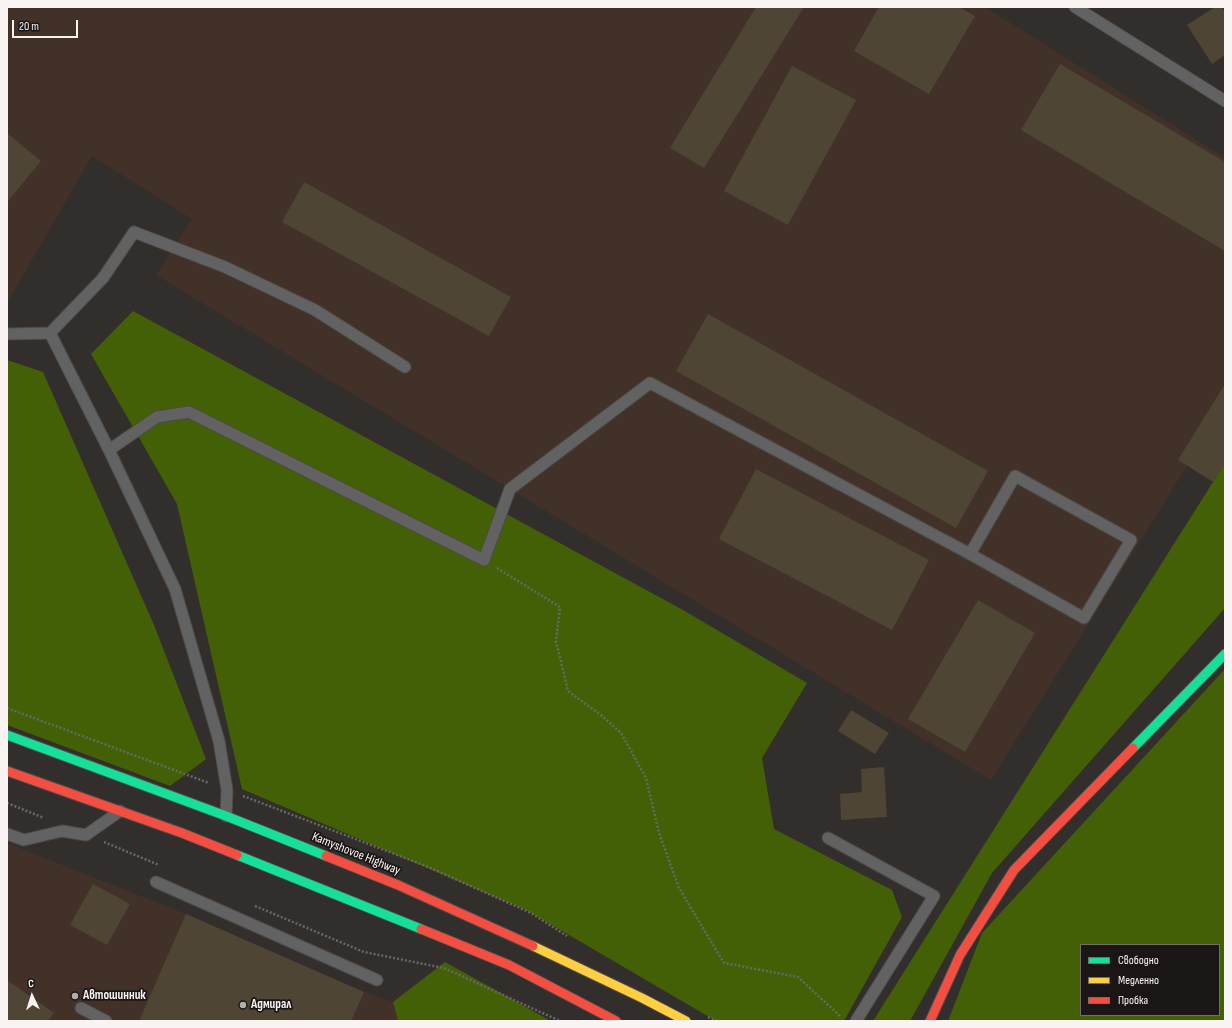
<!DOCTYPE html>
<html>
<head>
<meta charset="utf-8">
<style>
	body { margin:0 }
	#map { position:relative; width:1232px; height:1028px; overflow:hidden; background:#322e2c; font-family:"Sofia Sans Condensed",sans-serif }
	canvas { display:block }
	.frame { position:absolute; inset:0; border:8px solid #f9f3f1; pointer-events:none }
	.legend { position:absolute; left:1080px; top:944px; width:140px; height:72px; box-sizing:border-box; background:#191615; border:1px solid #736e6d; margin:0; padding:5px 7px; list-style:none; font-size:12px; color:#f9f3f1 }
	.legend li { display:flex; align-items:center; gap:8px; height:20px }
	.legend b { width:20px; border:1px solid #736e6d }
	.north { position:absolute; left:12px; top:976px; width:40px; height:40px; -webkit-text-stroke:3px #191615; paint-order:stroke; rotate:356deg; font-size:11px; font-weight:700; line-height:16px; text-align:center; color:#f9f3f1 }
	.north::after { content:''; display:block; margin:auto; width:14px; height:18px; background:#f9f3f1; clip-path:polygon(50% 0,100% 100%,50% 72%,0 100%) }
	.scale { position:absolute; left:12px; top:20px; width:66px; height:18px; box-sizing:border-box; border:2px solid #f9f3f1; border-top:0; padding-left:5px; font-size:12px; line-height:14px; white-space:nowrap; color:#f9f3f1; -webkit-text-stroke:3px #191615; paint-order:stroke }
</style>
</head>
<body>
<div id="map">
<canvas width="1232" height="1028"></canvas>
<div class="frame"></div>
<ul class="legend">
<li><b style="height:5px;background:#16e098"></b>Свободно</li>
<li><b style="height:5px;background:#ffcf43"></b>Медленно</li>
<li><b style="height:5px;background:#f24e42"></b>Пробка</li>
</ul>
<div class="north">С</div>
<div class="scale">20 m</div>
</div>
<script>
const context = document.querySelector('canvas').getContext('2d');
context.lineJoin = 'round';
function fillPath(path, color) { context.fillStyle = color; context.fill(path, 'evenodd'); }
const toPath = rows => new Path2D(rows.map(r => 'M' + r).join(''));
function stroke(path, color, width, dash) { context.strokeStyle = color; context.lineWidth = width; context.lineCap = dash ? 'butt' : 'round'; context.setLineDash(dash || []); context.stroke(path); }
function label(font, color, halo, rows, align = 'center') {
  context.font = font + ' "Sofia Sans Condensed",sans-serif'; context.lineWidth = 3.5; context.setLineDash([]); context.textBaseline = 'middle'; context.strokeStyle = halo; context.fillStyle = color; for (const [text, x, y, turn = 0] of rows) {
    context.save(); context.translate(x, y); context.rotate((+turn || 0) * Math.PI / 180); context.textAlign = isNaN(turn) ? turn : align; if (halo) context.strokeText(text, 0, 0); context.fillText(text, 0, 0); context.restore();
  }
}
fillPath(toPath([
	[7,7,985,7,1225,158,1225,405,991,780,156,275,192,219,92,156,7,303],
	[7,843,186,914,364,992,393,1002,398,1021,7,1021]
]), '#423129');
fillPath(toPath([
	[133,311,683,610,807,683,762,758,774,829,892,890,902,917,844,1021,716,1021,528,911,242,789,177,504,91,354],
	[7,360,43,372,154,625,206,759,170,786,7,725],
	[1225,463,1225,608,992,873,910,1021,873,1021],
	[1225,669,1225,1021,948,1021,982,933],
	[1081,945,1219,945,1219,1015,1081,1015],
	[445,962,551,1021,398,1021,393,1002]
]), '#446007');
fillPath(toPath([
	[756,7,804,7,704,168,670,148],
	[879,7,959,7,975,16,929,94,854,51],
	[1215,7,1222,7,1225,12,1225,55,1212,64,1187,25],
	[1060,64,1225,162,1225,251,1021,130],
	[792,66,856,100,788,225,724,191],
	[7,133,41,161,7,202],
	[304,182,511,297,489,336,282,222],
	[708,314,988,471,956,528,676,371],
	[1225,384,1225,463,1213,482,1178,460],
	[756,469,929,560,892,630,719,539],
	[978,600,1035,633,965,752,908,719],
	[851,710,889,733,875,754,838,731],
	[884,767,887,817,841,820,840,794,862,792,861,769],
	[93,884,130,904,107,945,70,925],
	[186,914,364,992,351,1021,139,1021],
	[7,980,54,1013,48,1021,8,1021,7,1020]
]), '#4e4535');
const lane = toPath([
	[1075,7,1225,101],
	[50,333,109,450,175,589,219,741,227,790,226,816],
	[7,334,50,333,103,278,134,232,225,267,315,310,405,367],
	[109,450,157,417,189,412,484,560,510,489,650,383,970,554,1084,618,1131,540,1015,476,970,554],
	[7,834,24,840,62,831,86,835,120,811],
	[828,838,934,896,856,1021],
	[156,882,377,980],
	[81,1008,106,1021]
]);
const fast = toPath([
	[7,735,226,816,326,856],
	[1133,748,1225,654],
	[237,855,421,929]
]);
const slow = toPath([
	[533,946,642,998,686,1021]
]);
const jam = toPath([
	[7,771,182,833,237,855],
	[326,856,398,885,533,946],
	[421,929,509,965,616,1021],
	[930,1021,960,955,1014,870,1133,748]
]);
stroke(lane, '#4d4a48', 13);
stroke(fast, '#4d4a48', 11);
stroke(slow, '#4d4a48', 11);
stroke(jam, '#4d4a48', 11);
stroke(toPath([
	[497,568,560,607,556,641,568,691,601,715,621,733,646,778,659,833,679,888,724,963,798,977,841,1017],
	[7,708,209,783],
	[243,796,426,866,531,913,567,936],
	[7,803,44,818],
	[104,842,159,865],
	[255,906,364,952,444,968,560,1021],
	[708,1017,717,1021]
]), '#686868', 2.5, [2, 2]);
stroke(lane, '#626262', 11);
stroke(fast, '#16e098', 9);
stroke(slow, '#ffcf43', 9);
stroke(jam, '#f24e42', 9);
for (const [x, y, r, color] of [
	[75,996,4,"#b3aeac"],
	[243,1005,4,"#b3aeac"]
]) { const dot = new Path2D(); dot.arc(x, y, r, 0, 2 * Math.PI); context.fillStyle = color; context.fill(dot); stroke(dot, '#191615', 1.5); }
label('13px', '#f9f3f1', '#191615', [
	["Kamyshovoe Highway",356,854,22]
]);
label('bold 13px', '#f9f3f1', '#191615', [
	["Автошинник",83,996],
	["Адмирал",251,1005]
], 'left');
</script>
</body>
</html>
